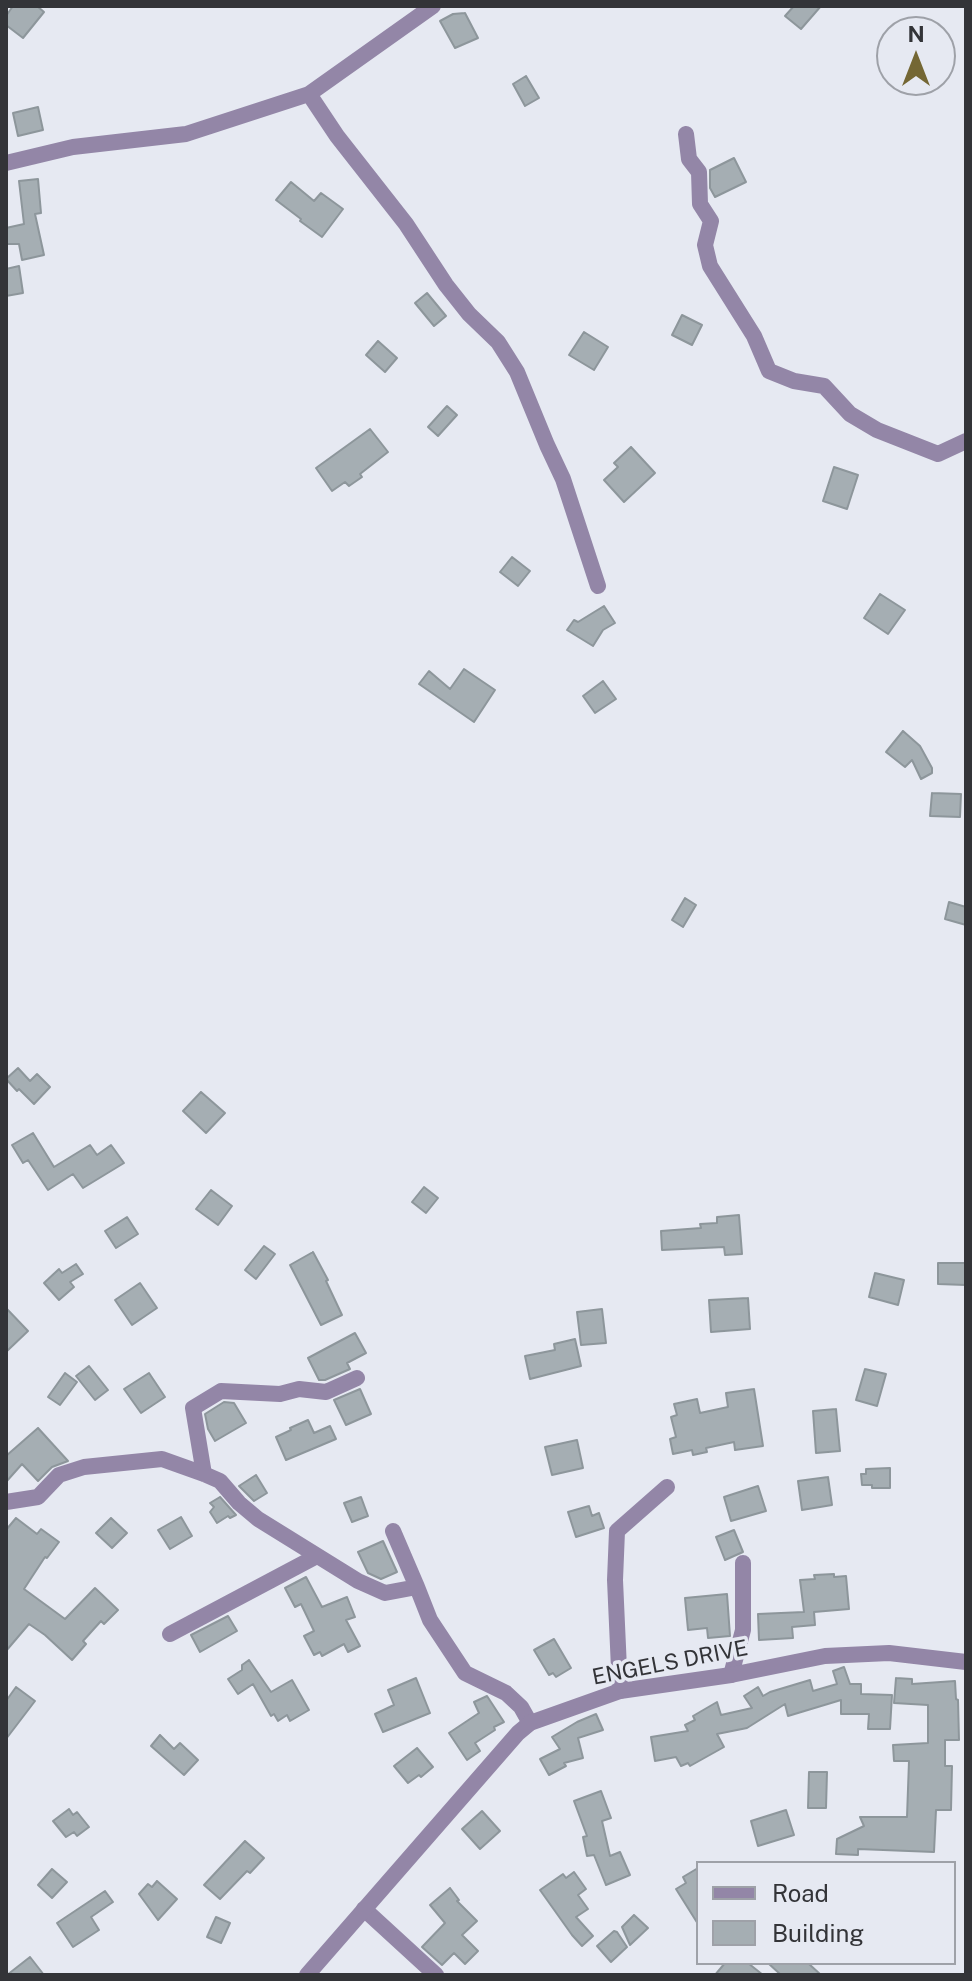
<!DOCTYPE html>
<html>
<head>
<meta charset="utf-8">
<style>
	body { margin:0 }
	#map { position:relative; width:972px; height:1981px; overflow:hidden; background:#e6e9f2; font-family:"Public Sans",sans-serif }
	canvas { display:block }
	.frame { position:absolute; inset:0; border:8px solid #333438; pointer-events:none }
	.legend { position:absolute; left:696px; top:1861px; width:260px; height:104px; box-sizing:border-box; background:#e6e9f2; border:2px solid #9ea1a8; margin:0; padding:10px 14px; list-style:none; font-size:24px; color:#333438 }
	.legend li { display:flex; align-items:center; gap:16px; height:40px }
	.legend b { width:40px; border:2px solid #9ea1a8 }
	.north { position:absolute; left:876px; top:16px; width:80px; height:80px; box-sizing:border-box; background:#e6e9f2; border:2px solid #9ea1a8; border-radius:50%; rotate:0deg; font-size:22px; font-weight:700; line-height:32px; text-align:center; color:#333438 }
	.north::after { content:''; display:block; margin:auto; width:28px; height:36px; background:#746734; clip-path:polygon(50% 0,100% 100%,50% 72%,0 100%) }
</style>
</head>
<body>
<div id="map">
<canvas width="972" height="1981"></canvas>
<div class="frame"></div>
<ul class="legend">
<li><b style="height:10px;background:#9386a7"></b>Road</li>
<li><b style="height:22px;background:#a5aeb3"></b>Building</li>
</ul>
<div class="north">N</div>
</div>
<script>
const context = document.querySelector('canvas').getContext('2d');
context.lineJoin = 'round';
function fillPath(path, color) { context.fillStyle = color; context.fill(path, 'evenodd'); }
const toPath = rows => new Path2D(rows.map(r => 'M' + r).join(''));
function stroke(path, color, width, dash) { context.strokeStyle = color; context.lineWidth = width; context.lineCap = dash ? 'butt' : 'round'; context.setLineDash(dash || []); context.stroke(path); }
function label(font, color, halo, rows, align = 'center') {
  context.font = font + ' "Public Sans",sans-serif'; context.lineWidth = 7; context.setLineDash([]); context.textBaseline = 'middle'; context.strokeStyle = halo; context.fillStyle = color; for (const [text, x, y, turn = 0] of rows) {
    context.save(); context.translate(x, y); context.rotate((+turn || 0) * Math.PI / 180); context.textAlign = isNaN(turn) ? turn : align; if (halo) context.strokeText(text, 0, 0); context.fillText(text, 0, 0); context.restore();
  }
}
const building = toPath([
	[13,6,37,6,44,12,23,38,6,25,6,16,13,6],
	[794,6,821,6,801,29,785,16,794,6],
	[465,13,478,38,455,48,440,21,453,14,465,13],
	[526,76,539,98,525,106,513,84,526,76],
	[38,107,43,130,18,136,13,113,38,107],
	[734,158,746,182,715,197,710,188,710,170,734,158],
	[38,179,41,213,35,214,44,255,22,260,19,244,6,244,6,228,24,224,19,181,38,179],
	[291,182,314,201,321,193,343,209,322,237,300,221,301,219,276,200,291,182],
	[19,266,23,293,6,296,6,269,19,266],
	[427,293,446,316,434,326,415,303,427,293],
	[682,315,702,325,692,345,672,335,682,315],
	[584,332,608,347,594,370,569,355,584,332],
	[378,341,397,358,385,372,366,355,378,341],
	[447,406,457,415,438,436,428,427,447,406],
	[370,429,388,452,360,474,362,477,349,486,345,482,332,491,316,468,370,429],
	[631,447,655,473,624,502,604,480,618,467,614,463,631,447],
	[834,467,858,475,847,509,823,501,834,467],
	[512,557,530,571,518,586,500,572,512,557],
	[880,594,905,610,888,634,864,618,880,594],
	[604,606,615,623,603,630,593,646,567,630,574,620,578,622,604,606],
	[464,669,495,690,474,722,419,684,429,671,450,689,464,669],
	[603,681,616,699,595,713,583,696,603,681],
	[903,731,920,746,932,768,932,773,921,779,912,760,905,767,886,752,903,731],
	[932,793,961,794,960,817,930,816,932,793],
	[685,898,696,905,683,927,672,920,685,898],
	[949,902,966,907,966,925,945,919,949,902],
	[18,1068,30,1081,37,1074,50,1087,34,1104,19,1089,17,1091,6,1079,18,1068],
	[201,1092,225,1113,206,1133,183,1111,201,1092],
	[33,1133,54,1167,90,1145,97,1155,111,1145,124,1163,83,1188,73,1174,48,1190,28,1160,23,1163,12,1145,33,1133],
	[424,1187,438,1198,426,1213,412,1202,424,1187],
	[211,1190,232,1206,218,1225,196,1209,211,1190],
	[739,1215,742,1254,725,1255,724,1247,662,1250,661,1231,701,1228,700,1224,717,1223,717,1217,739,1215],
	[127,1217,138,1234,116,1248,105,1231,127,1217],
	[264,1246,275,1254,256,1279,245,1270,264,1246],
	[313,1252,328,1280,326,1281,342,1315,321,1325,290,1265,313,1252],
	[938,1263,966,1263,966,1285,938,1284,938,1263],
	[76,1264,83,1274,70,1282,74,1287,59,1300,44,1283,59,1269,62,1273,76,1264],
	[875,1273,904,1280,898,1305,869,1297,875,1273],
	[140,1283,157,1308,132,1325,115,1300,140,1283],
	[748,1298,750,1329,711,1332,709,1300,748,1298],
	[6,1308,28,1331,6,1352,6,1308],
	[602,1309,606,1343,581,1345,577,1312,602,1309],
	[355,1333,366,1353,347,1363,350,1369,325,1380,319,1380,308,1358,355,1333],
	[575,1339,581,1366,530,1379,525,1356,555,1350,554,1344,575,1339],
	[89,1366,108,1390,95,1400,76,1376,89,1366],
	[865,1369,886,1374,877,1406,856,1400,865,1369],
	[65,1373,77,1382,60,1405,48,1397,65,1373],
	[149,1373,165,1397,141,1413,124,1389,149,1373],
	[360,1389,371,1414,346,1425,334,1400,360,1389],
	[754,1389,763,1446,735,1450,734,1442,706,1448,707,1452,693,1455,692,1450,673,1454,670,1439,676,1437,671,1417,677,1415,674,1404,697,1399,700,1413,728,1407,726,1393,754,1389],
	[224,1402,234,1403,246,1423,215,1441,208,1429,205,1414,224,1402],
	[836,1409,840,1451,816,1453,813,1411,836,1409],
	[308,1420,314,1433,330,1426,336,1439,286,1460,276,1437,291,1430,290,1428,308,1420],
	[38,1428,68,1461,52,1467,38,1481,22,1464,6,1482,6,1456,38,1428],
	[577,1440,583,1468,552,1475,545,1447,577,1440],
	[890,1468,890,1488,872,1488,872,1485,862,1485,861,1474,866,1474,866,1469,890,1468],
	[256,1475,267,1493,254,1501,239,1486,256,1475],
	[828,1477,832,1505,802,1510,798,1481,828,1477],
	[758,1486,766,1511,731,1521,724,1497,758,1486],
	[220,1497,236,1515,230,1518,228,1516,217,1523,210,1512,214,1507,210,1503,220,1497],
	[361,1497,368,1516,352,1522,344,1503,361,1497],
	[589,1506,592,1516,599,1513,604,1528,576,1537,568,1512,589,1506],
	[181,1517,192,1536,170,1549,158,1530,181,1517],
	[16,1518,37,1534,41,1529,59,1542,47,1558,45,1557,24,1589,65,1619,95,1588,118,1610,104,1624,101,1621,83,1641,86,1644,72,1660,45,1635,29,1624,6,1651,6,1530,16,1518],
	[111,1518,127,1533,112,1548,96,1533,111,1518],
	[734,1530,743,1552,725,1560,716,1537,734,1530],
	[383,1541,397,1572,381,1579,368,1573,358,1552,383,1541],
	[834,1574,834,1577,846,1576,849,1609,814,1612,815,1625,792,1627,793,1638,759,1640,758,1614,804,1612,800,1580,815,1579,814,1575,834,1574],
	[306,1577,322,1607,347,1597,355,1617,346,1620,360,1646,348,1652,344,1644,322,1656,320,1652,314,1655,304,1636,314,1631,301,1604,295,1607,285,1588,306,1577],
	[727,1594,730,1636,708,1638,707,1628,688,1630,685,1598,727,1594],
	[228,1616,237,1631,200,1652,191,1635,228,1616],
	[554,1639,571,1668,556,1677,553,1673,549,1675,534,1650,554,1639],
	[249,1660,271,1692,292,1680,309,1710,290,1721,287,1715,278,1721,274,1714,271,1716,253,1684,238,1694,228,1679,242,1670,242,1665,249,1660],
	[844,1667,850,1684,861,1684,861,1694,892,1695,890,1729,868,1729,869,1714,841,1714,841,1700,788,1716,785,1704,747,1728,717,1734,724,1747,690,1766,688,1763,681,1766,676,1757,655,1761,651,1737,688,1731,685,1725,695,1720,693,1716,717,1702,721,1715,752,1708,744,1696,758,1687,763,1696,770,1692,810,1680,813,1691,837,1684,833,1671,844,1667],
	[416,1678,430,1713,383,1732,375,1714,394,1705,388,1690,416,1678],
	[896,1678,912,1679,912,1684,955,1681,956,1699,958,1700,959,1740,945,1740,945,1766,952,1766,951,1810,936,1810,934,1852,858,1849,858,1855,836,1854,837,1839,864,1826,860,1817,907,1817,909,1761,894,1761,893,1745,928,1743,928,1705,894,1703,896,1678],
	[16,1687,35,1701,6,1739,6,1701,16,1687],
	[487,1696,504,1722,494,1727,495,1730,475,1743,480,1751,467,1760,449,1733,479,1713,474,1702,487,1696],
	[596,1714,603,1730,578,1738,583,1758,564,1763,566,1766,549,1775,540,1759,560,1749,552,1737,577,1722,596,1714],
	[160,1735,174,1749,180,1743,198,1760,184,1775,151,1746,160,1735],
	[417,1748,433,1767,421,1777,419,1775,408,1783,394,1766,417,1748],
	[809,1772,827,1772,826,1808,808,1808,809,1772],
	[601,1791,611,1818,602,1821,610,1856,620,1852,630,1875,606,1885,594,1855,587,1856,583,1837,587,1836,574,1801,601,1791],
	[69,1809,73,1815,77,1812,89,1827,77,1836,74,1832,66,1837,53,1821,69,1809],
	[786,1810,794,1835,758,1846,751,1821,786,1810],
	[482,1811,500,1831,480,1849,462,1829,482,1811],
	[245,1841,264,1858,250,1873,247,1871,220,1899,204,1885,245,1841],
	[698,1868,698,1924,676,1889,686,1883,683,1877,698,1868],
	[52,1869,67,1882,52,1898,38,1885,52,1869],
	[574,1872,586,1889,578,1895,588,1909,576,1917,593,1936,582,1946,572,1935,540,1890,563,1874,566,1878,574,1872],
	[157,1881,177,1899,158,1920,139,1894,148,1884,152,1887,157,1881],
	[450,1888,459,1900,457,1901,477,1921,462,1935,478,1951,465,1964,454,1953,442,1965,422,1947,445,1923,430,1905,450,1888],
	[105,1891,113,1902,91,1917,99,1930,73,1947,57,1923,105,1891],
	[634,1915,648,1928,630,1945,622,1927,634,1915],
	[216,1917,230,1923,221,1943,207,1937,216,1917],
	[614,1931,617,1932,627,1947,611,1962,597,1946,614,1931],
	[30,1957,44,1975,7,1975,30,1957],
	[725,1963,748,1963,763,1975,715,1975,725,1963],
	[768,1963,808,1963,821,1975,781,1975,768,1963]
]);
fillPath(building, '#a5aeb3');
stroke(building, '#8d969b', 2);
stroke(toPath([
	[309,94,337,136,406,224,446,285,469,314,498,342,517,372,547,445,563,479,598,586],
	[686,134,689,159,699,172,700,204,711,221,705,245,710,266,754,336,769,371,794,381,824,386,850,414,877,430,938,454,966,441],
	[6,163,73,147,186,134,309,94,433,6],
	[204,1474,193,1408,221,1391,280,1394,299,1389,326,1392,357,1378],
	[6,1502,38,1497,59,1475,84,1467,162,1459,204,1474,220,1481,239,1503,258,1519,358,1581,385,1593,417,1587,430,1620,465,1673,506,1693,521,1707,530,1723],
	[393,1531,417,1587],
	[170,1634,317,1556],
	[731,1675,743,1630,743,1563],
	[620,1691,615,1580,617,1531,667,1487],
	[364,1909,436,1975]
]), '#9386a7', 16);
stroke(toPath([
	[307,1975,518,1733,530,1723,620,1691,731,1675,825,1656,889,1653,966,1662]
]), '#9386a7', 16);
label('22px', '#333438', '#e6e9f2', [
	["ENGELS DRIVE",670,1663,-11]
]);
</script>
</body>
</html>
